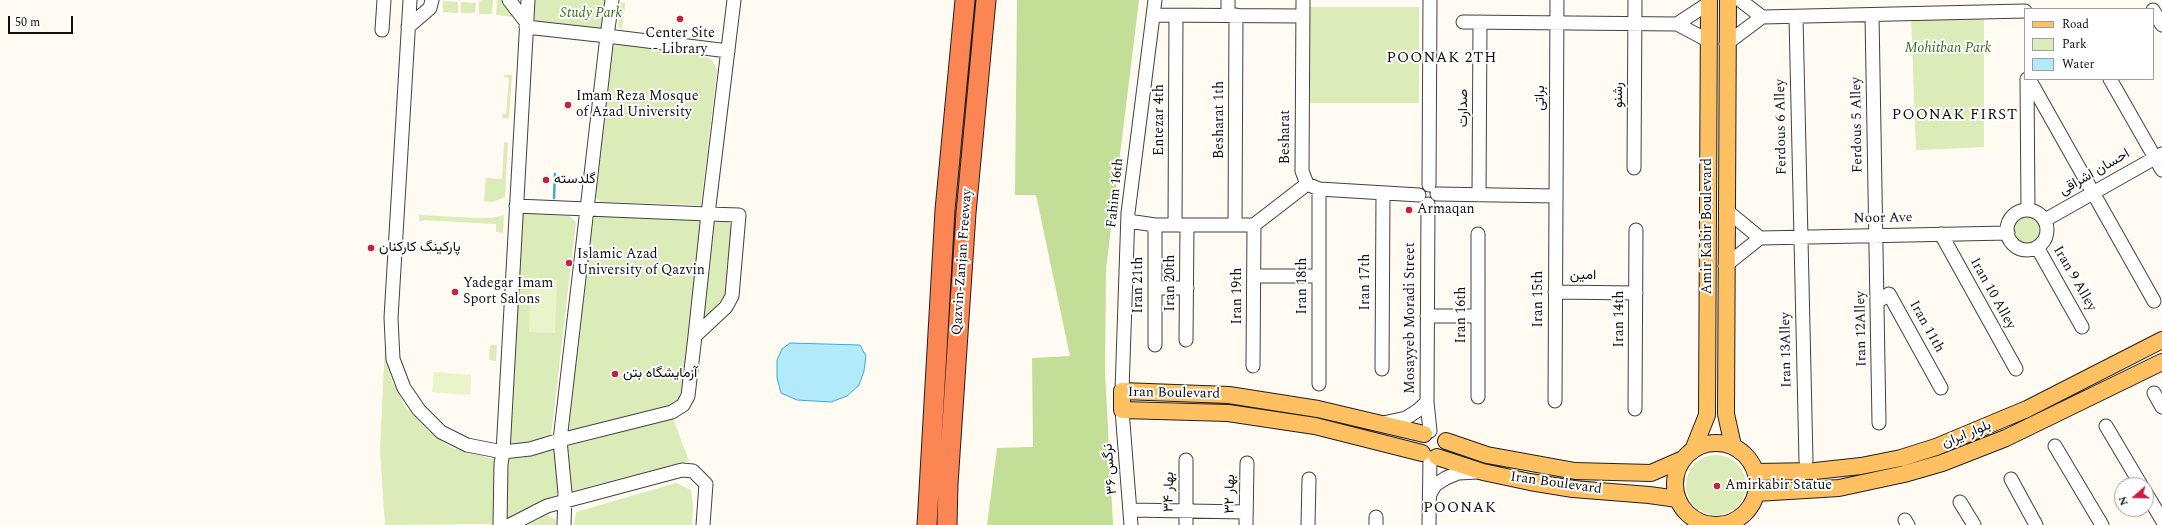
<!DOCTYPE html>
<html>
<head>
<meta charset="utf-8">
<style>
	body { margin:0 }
	#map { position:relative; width:2162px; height:525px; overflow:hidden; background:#fffaf2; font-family:Spectral,serif }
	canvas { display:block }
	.legend { position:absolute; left:2024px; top:8px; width:130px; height:72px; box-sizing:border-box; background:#fff; border:1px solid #9f9f9f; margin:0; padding:5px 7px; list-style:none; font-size:12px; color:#0f0f0f }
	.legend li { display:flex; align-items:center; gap:8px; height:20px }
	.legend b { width:20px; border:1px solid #9f9f9f }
	.north { position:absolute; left:2114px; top:477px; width:40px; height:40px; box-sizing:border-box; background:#fff; border:1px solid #9f9f9f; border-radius:50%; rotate:250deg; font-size:11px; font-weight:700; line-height:16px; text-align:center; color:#0f0f0f }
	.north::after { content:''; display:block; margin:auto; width:14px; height:18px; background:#c91e41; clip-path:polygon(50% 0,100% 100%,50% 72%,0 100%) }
	.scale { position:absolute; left:8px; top:16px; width:65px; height:18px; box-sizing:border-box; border:2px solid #0f0f0f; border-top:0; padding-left:5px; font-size:12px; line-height:14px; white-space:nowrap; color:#0f0f0f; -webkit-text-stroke:3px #fff; paint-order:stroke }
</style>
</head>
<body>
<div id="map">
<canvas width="2162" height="525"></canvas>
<ul class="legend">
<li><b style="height:5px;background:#ffc062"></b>Road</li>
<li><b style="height:11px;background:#dbecb8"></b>Park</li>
<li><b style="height:11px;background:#b3eafa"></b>Water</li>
</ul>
<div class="north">N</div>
<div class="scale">50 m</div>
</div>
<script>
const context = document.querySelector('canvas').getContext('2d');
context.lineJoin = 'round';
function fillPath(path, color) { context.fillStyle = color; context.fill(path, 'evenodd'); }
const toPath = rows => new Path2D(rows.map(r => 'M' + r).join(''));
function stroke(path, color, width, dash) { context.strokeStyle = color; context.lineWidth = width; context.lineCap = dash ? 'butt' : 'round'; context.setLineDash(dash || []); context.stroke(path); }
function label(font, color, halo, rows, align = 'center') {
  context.font = font + ' Spectral,Vazirmatn,serif'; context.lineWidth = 4; context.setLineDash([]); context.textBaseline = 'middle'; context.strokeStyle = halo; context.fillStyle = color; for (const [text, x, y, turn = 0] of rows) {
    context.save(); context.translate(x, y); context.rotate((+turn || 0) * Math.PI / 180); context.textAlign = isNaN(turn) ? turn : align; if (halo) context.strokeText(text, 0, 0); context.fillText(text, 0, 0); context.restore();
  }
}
fillPath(toPath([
	[481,0,493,0,492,14,479,14,479,2],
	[497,0,501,0,514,17,496,15],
	[533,0,607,0,603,30,532,22],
	[443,1,458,2,458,13,443,12],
	[461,2,476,3,475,13,461,13],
	[621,2,625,3,622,29,618,27],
	[1310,7,1419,7,1419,103,1310,103],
	[1984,12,1984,147,1916,150,1911,14],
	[622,43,693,51,712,60,717,70,701,205,601,202,596,198,594,191,612,50,615,45],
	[504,75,512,75,509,118,502,118,502,114,506,114,509,78,504,77],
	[504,142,508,143,505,197,493,202,484,201,486,178,502,179],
	'2007 230a20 20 0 1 1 40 0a20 20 0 1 1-40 0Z',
	[523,213,569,216,576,222,551,436,521,444,510,443],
	[604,213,694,219,701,222,683,395,680,403,672,407,573,433,566,430,590,225,595,217],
	[419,215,476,218,491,218,504,215,503,233,496,232,496,224,424,220,420,222],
	[718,220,728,221,734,230,727,295,723,304,702,323,714,223],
	[385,345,391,379,405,406,427,430,450,447,496,460,493,524,385,525,380,450],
	[490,345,497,345,496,361,489,360],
	[673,418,689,461,572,491,568,446],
	[553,448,555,454,559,494,510,519,506,516,507,456],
	'1686 485a30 30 0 1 1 60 0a30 30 0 1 1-60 0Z',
	[676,483,691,490,693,506,692,525,574,525,576,512],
	[547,515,556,520,556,525,528,525]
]), '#dbecb8');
fillPath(toPath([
	[1017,0,1139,0,1106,269,1105,372,1113,525,987,525,997,448,1033,447,1032,358,1070,356,1036,195,1015,195]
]), '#c2de97');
fillPath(toPath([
	[531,279,557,280,555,333,529,332],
	[434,372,471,375,470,395,432,392]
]), '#ebf3cb');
const water = toPath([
	[790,343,860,345,866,356,864,371,859,385,847,396,831,402,797,400,781,393,777,378,777,360,782,349,790,343]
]);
fillPath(water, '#b3eafa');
stroke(water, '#36aed5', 1);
stroke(toPath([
	[554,198,555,174]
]), '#36aed5', 2.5);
const minor = toPath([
	[410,0,391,318,393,359,404,388,419,410,441,432,467,445,503,452,528,0],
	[509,0,526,22],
	[612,0,607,36,728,51],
	[1303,0,1302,171,1307,184,1319,189,1419,195],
	[1740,0,1762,17],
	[2153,10,2162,25],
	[1153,15,1302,16],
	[1228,15,1228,0],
	[1872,15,1879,423],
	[1762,17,2025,11],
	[1796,17,1806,461],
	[1463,22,1677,24,1709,41],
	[1677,24,1709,3],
	[408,27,430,8,432,0],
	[526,27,607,36,587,209,708,214,734,0],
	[382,30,384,0],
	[1726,44,1762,17],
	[2027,79,2028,210],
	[2029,79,2154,301],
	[2110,79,2162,170],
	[1634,168,1635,0],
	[1429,185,1430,0],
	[1437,194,1556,196],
	[1479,195,1480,22],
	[1428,204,1427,402,1430,431],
	[1726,210,1760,238],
	'2007 230a20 20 0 1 1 40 0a20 20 0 1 1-40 0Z',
	[2045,220,2162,154],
	[1128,221,1155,225,1254,225,1307,184],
	[1175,225,1176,16],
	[1235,225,1236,15],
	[1941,234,2016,369],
	[1760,238,2008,233],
	[2037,247,2082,327],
	[1725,266,1760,238],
	[1254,276,1319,276],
	[1155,288,1187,288],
	[1555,292,1636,293],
	[1877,302,1889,294,1941,388],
	[1427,316,1478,316],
	[1186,340,1187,225],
	[1155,345,1155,225],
	[1253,366,1254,225],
	[1382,369,1383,194],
	[1319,384,1319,189],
	[1122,391,1128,213,1155,0],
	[2154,393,2162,407],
	[1478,397,1478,234],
	[1555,401,1557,0],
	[1635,409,1636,230],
	[1122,410,1131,525],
	[1383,423,1406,418,1417,411,1427,402],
	[2106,426,2141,485],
	[2055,446,2102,525],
	[2011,479,2036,525],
	[2146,493,2162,520],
	[1430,494,1435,485,1446,478,1458,473,1478,472],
	[1960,502,1974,525],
	[1130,510,1246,512],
	[1905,520,1908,525],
	[500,525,501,464,503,452,530,449,560,440,587,209,516,206],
	[510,525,547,506,682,470,693,471,706,484,703,525],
	[564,525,565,493,560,440,672,412,683,405,688,396,695,336,708,214,739,215,732,296,726,307,695,336],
	[1186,525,1186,460],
	[1246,525,1247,463],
	[1308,525,1309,479],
	[1376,525,1376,517],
	[1429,525,1430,458]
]);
const major = toPath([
	[1728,0,1726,414,1733,446],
	[1446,441,1487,455,1575,471,1651,473,1683,459],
	'1675 484a41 41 0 1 1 82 0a41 41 0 1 1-82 0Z',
	[1693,450,1707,415,1709,0],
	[1422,453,1315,426,1228,413,1122,410,1122,391,1229,395,1318,409,1424,434],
	[1437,457,1483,472,1530,482,1573,489,1649,495,1678,499],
	[1756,472,1815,471,1861,466,1901,458,1936,447,2027,409,2162,340],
	[1756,493,1839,488,1904,474,1942,463,2006,438,2162,362]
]);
const highway = toPath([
	[927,525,945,210,965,0],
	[947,525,948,484,966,213,986,0]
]);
stroke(minor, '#424242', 15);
stroke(major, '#202020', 18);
stroke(highway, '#202020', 21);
stroke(minor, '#fff', 13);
stroke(major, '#ffc062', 16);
stroke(highway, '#fc8653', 19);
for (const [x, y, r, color] of [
	[680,19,4,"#c91e41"],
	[568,105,4,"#c91e41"],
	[546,180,4,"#c91e41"],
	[1409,210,4,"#c91e41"],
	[371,248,4,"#c91e41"],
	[569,263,4,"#c91e41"],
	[455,292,4,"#c91e41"],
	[615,374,4,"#c91e41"],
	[1717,486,4,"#c91e41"]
]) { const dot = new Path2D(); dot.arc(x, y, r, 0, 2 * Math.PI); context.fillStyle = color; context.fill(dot); stroke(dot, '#fff', 1.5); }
label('italic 14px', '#386c1b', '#fff', [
	["Study Park",591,14],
	["Mohitban Park",1948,49]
]);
label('14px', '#0f0f0f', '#fff', [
	["Center Site",680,34,"center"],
	["- Library",680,50,"center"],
	["Imam Reza Mosque",576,97],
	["of Azad University",576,113],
	["گلدسته",554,180],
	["Armaqan",1417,210],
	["پارکینگ کارکنان",379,248],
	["Islamic Azad",577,255],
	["University of Qazvin",577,271],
	["Yadegar Imam",463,284],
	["Sport Salons",463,300],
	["آزمایشگاه بتن",623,374],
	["Amirkabir Statue",1725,486]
], 'left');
label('14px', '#0f0f0f', '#fff', [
	["رشنو",1619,95,-90],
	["براتی",1541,98,-89],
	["صدارت",1464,108,-90],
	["Entezar 4th",1160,120,-90],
	["Besharat 1th",1220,120,-90],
	["Ferdous 5 Alley",1858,125,-91],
	["Ferdous 6 Alley",1782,127,-91],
	["Besharat",1286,137,-90],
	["احسان اشراقی",2095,173,-30],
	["Fahim 16th",1116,193,-84],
	["Noor Ave",1883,219,-1],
	["Amir Kabir Boulevard",1708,226,-90],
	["Qazvin-Zanjan Freeway",963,262,-86],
	["امین",1583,276],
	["Iran 9 Alley",2074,279,60],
	["Iran 17th",1366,282,-90],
	["Iran 20th",1171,283,-90],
	["Iran 21th",1139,285,-90],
	["Iran 18th",1303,286,-90],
	["Iran 10 Alley",1992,294,61],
	["Iran 19th",1238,296,-90],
	["Iran 15th",1539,299,-90],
	["Iran 16th",1462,315,-90],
	["Mosayyeb Moradi Street",1411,318,-90],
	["Iran 14th",1620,319,-90],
	["Iran 11th",1926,327,61],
	["Iran 12Alley",1862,329,-91],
	["Iran 13Alley",1787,350,-91],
	["Iran Boulevard",1174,394,1],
	["بلوار ایران",1967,435,-22],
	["نرگس ۳۶",1111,469,-95],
	["Iran Boulevard",1556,484,8],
	["بهار ۳۴",1170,492,-89],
	["بهار ۳۲",1231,494,-89]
]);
context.letterSpacing = '1px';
label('15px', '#0f0f0f', '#fff', [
	["POONAK 2TH",1442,59],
	["POONAK FIRST",1955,116],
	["POONAK",1460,509]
]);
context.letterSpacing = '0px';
</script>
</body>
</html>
